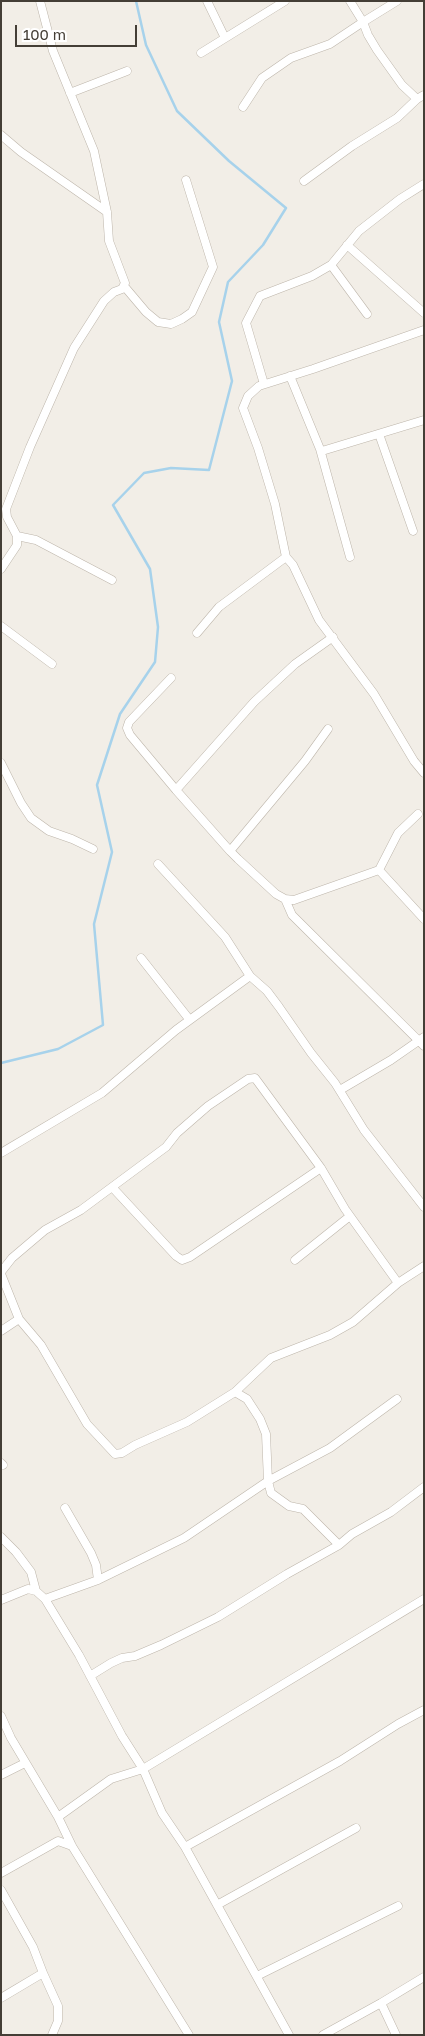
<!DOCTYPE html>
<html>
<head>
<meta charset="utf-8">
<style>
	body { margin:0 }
	#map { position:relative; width:425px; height:2036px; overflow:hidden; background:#f2eee7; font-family:"Golos Text",sans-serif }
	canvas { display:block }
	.frame { position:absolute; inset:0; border:2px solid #443e36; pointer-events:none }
	.scale { position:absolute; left:15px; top:25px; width:122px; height:22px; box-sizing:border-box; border:2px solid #443e36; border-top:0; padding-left:6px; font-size:15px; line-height:18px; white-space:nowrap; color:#443e36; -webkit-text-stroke:4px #fff; paint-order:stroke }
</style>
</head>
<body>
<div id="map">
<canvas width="425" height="2036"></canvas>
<div class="frame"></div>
<div class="scale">100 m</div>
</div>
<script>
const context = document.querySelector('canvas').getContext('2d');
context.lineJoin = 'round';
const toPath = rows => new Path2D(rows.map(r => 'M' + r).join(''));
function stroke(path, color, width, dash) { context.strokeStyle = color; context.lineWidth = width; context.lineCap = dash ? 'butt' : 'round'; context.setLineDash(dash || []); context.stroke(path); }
stroke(toPath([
	[1,1063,58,1049,103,1025,94,924,112,852,97,785,120,714,155,662,158,627,150,569,113,505,144,473,171,468,209,470,232,381,219,322,228,282,263,245,286,208,229,161,177,111,146,45,136,1]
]), '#a7d2eb', 2.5);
const minor = toPath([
	[207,1,225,38],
	[350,1,363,22,368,35,377,50,402,85,417,99,424,95],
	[201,53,285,1],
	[70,93,127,71],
	[243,107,262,78,291,58,330,44,363,22,397,1],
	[1,135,21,152,107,212],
	[304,181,352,146,397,118,417,99],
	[347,245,424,313],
	[331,265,367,314],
	[124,286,146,312,158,322,171,324,182,319,192,312,213,267,186,180],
	[424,330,313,369,259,386,248,396,243,408,258,448,275,504,286,557,293,565,319,620,374,694,414,761,424,773],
	[290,376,320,449,322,451,424,420],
	[264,384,246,323,260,296,312,276,331,265,359,231,400,199,424,184],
	[379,434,413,531],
	[320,449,350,557],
	[17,536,36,540,112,580],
	[1,569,17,545,17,536,7,517,6,509,30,447,74,348,104,301,114,292,122,289,125,283,109,241,107,212,94,151,53,51,40,1],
	[1,626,52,664],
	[197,633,219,607,286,557],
	[171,678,129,722,127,728,130,735,176,790,230,851],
	[328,729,305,761,230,851,238,859,276,894,285,899,294,900,379,870,398,833,418,814],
	[1,763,21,803,31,818,49,831,72,839,93,849],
	[176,790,254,702,295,664,333,637],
	[158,864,225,937,250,976,267,991,279,1007,311,1053,335,1083,364,1130,424,1207],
	[379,870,424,919],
	[285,899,292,915,424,1046],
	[141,958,189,1019],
	[340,1090,391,1060,424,1037],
	[1,1153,102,1093,176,1030,250,976],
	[112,1187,176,1256,182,1260,190,1257,321,1168],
	[295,1260,350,1216],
	[1,1272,12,1258,45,1230,81,1210,166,1147,177,1133,208,1106,248,1079,255,1078,321,1168,345,1209,398,1283],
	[1,1274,19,1319,41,1345,87,1424,115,1454,122,1453,135,1445,187,1422,235,1392,271,1358,330,1335,353,1322,398,1283,424,1266],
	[1,1331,19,1319],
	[235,1392,247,1399,260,1419,266,1434,268,1481,271,1493,289,1506,303,1509,339,1545,352,1534,391,1512,424,1487],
	[1,1463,3,1465],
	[65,1508,91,1553,96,1565,98,1580],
	[1,1537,16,1552,31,1572,36,1591],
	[45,1599,79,1655,122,1736,143,1769,162,1813,185,1847,289,2035],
	[1,1600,28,1589,36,1591,45,1599,98,1580,184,1538,268,1481,330,1448,397,1399],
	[90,1676,111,1663,122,1658,135,1656,161,1645,218,1617,287,1574,339,1545],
	[1,1716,11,1738,58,1817,72,1846,189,2035],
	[1,1775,25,1763],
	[58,1817,111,1779,143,1769,424,1599],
	[185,1847,340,1761,398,1724,424,1710],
	[1,1873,58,1841,72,1846],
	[1,1890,33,1947,43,1973,1,1998],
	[217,1905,356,1828],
	[43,1973,58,2006,58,2021,52,2035],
	[257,1976,398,1906],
	[381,2003,396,2035],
	[323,2035,381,2003,424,1977]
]);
stroke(minor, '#bdb5aa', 9);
stroke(minor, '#fff', 8);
</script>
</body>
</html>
